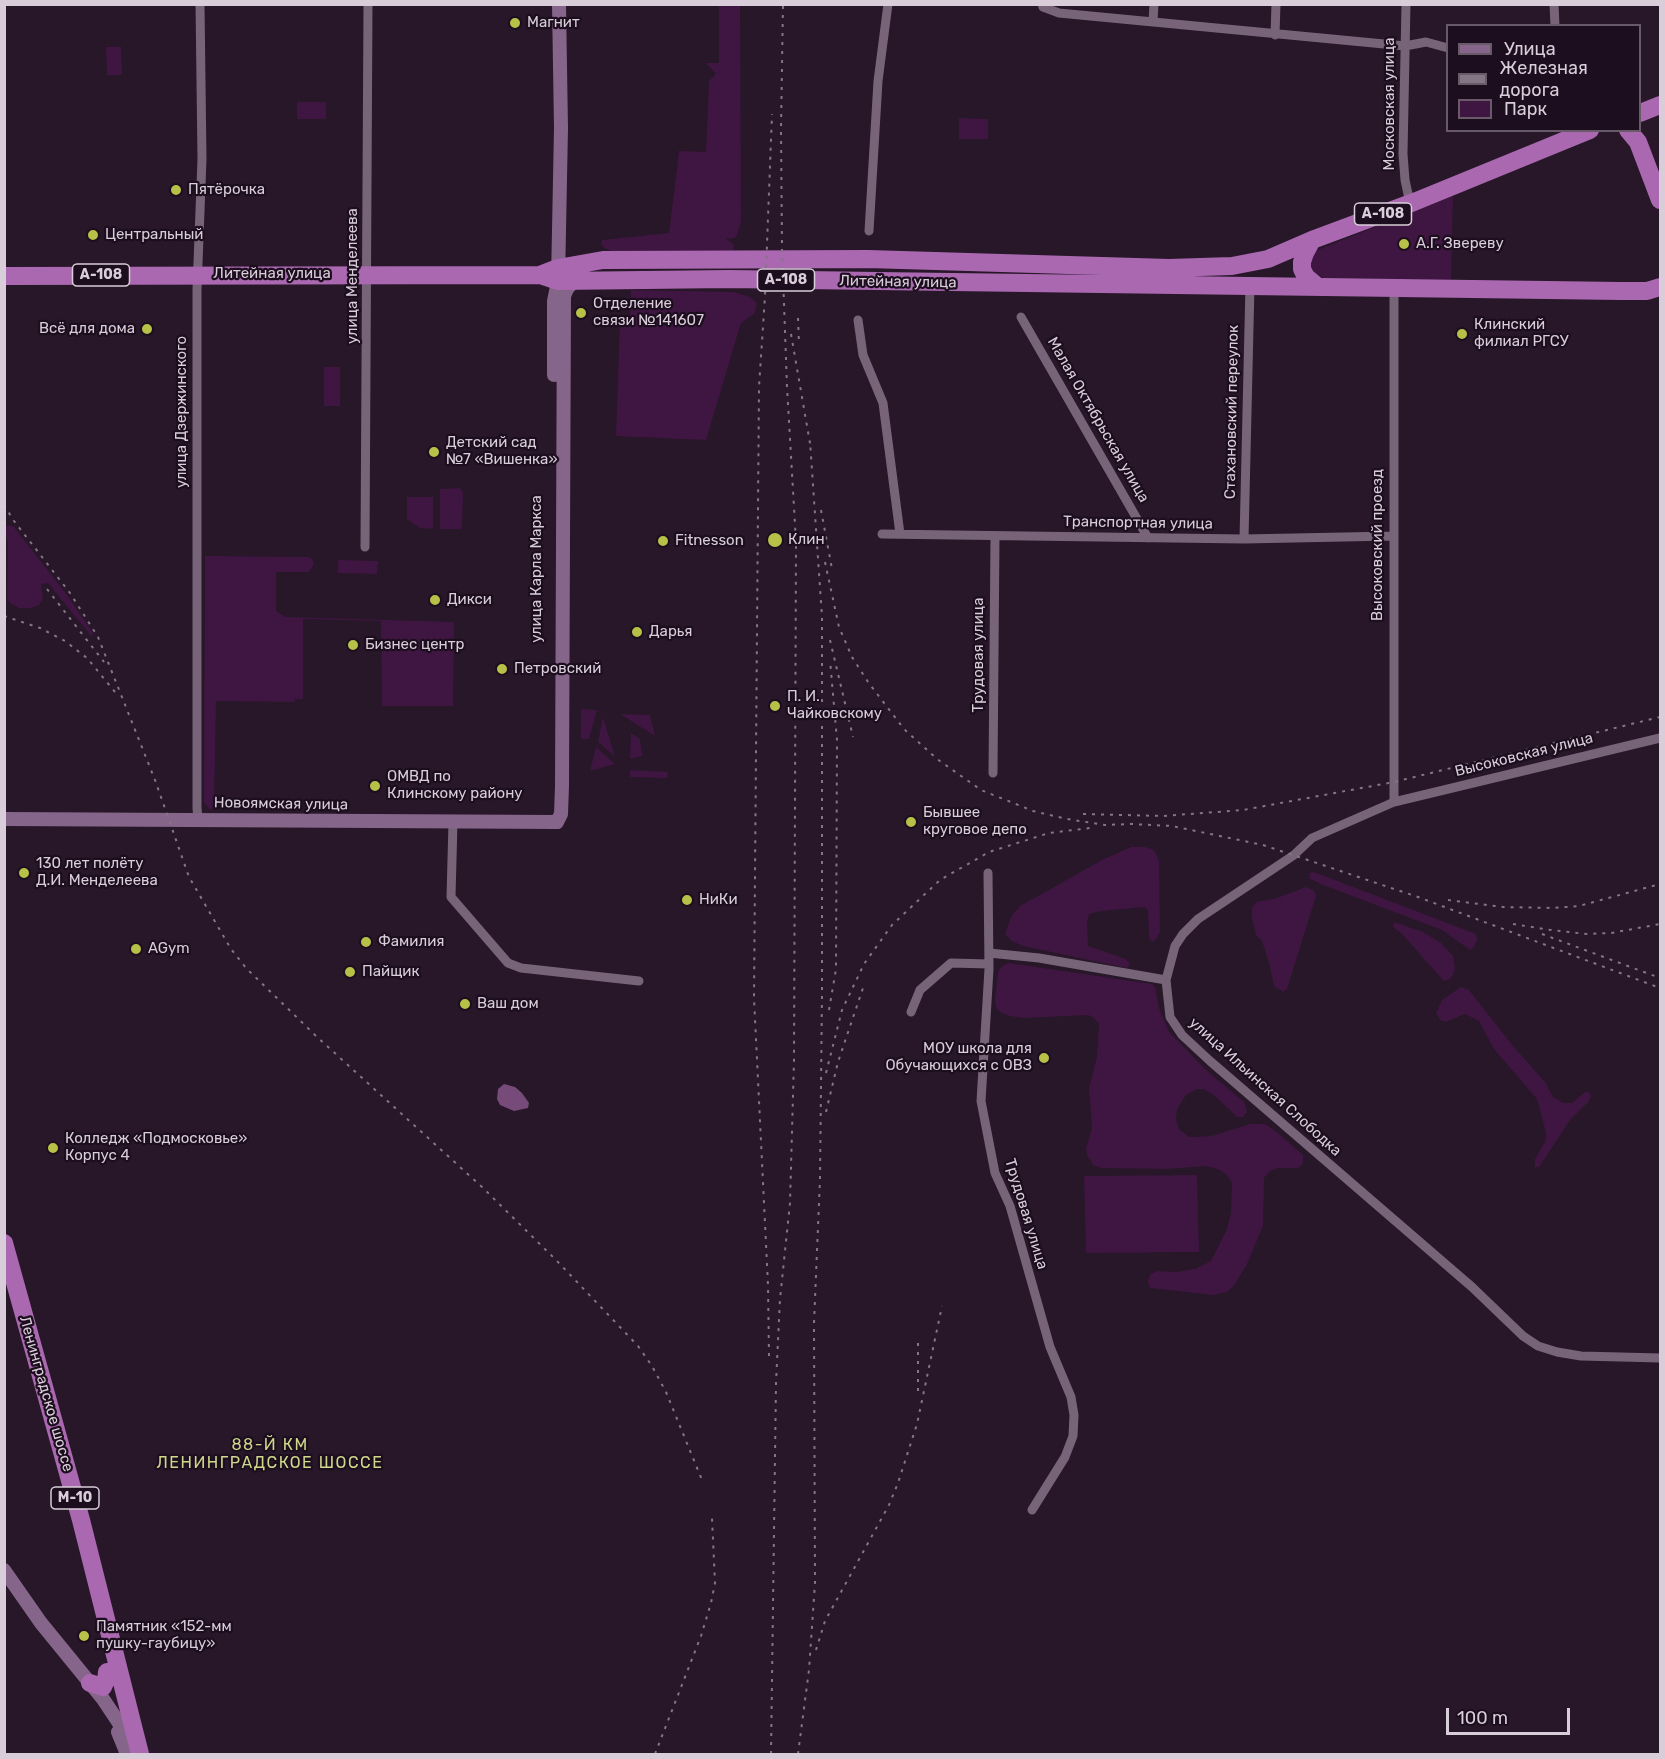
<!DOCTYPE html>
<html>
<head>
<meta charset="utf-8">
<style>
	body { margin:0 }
	#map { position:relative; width:1665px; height:1759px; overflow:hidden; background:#271728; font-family:Rubik,sans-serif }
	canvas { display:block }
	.frame { position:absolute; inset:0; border:6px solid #d9cdd9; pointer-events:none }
	.legend { position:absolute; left:1446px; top:24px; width:195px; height:108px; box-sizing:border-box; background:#1d0e1f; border:2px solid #685a69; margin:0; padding:8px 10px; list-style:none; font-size:18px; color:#d9cdd9 }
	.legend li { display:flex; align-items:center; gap:12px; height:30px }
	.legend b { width:30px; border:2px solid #685a69 }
	.scale { position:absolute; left:1446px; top:1708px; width:124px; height:27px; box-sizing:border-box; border:3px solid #d9cdd9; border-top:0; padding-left:8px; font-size:18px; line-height:21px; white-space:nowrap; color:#d9cdd9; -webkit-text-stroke:4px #1d0e1f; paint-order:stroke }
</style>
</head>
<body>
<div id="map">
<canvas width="1665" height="1759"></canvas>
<div class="frame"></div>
<ul class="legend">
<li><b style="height:8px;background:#86658a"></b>Улица</li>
<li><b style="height:8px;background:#847684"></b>Железная дорога</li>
<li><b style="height:16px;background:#3e1641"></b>Парк</li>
</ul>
<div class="scale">100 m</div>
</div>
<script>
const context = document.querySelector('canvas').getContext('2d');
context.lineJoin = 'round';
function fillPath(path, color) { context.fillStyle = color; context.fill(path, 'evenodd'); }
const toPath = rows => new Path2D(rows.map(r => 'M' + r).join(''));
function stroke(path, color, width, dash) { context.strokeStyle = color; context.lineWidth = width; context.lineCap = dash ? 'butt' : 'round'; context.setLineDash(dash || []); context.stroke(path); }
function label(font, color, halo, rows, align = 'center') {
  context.font = font + ' Rubik,sans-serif'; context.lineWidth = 4.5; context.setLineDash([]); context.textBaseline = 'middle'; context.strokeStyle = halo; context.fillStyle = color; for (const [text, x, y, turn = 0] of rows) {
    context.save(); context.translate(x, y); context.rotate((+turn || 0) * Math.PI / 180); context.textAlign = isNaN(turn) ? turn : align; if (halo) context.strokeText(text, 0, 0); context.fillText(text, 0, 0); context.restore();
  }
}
fillPath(toPath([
	[719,5,740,5,741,222,737,235,735,238,726,239,733,244,734,252,611,251,604,248,601,243,602,240,669,233,679,151,706,152,709,81,716,74,706,63,719,63],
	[106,47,121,47,122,75,107,75],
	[297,102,326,102,326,119,297,119],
	[959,118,988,119,988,139,959,139],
	[1453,196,1451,280,1324,278,1315,274,1310,265,1315,251],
	[631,290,734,292,750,297,757,303,754,314,741,323,706,440,616,436,620,320,630,319],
	[324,367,340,367,340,406,324,406],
	[460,488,463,492,462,529,440,529,440,489],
	[407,497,433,497,433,529,420,528,407,519],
	[10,525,14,527,67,595,89,627,93,633,92,637,48,583,41,584,43,599,39,605,31,608,19,608,10,603,7,599,8,543,5,532,6,527],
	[205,556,308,557,312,559,314,564,309,572,276,572,276,611,285,617,454,622,453,706,382,706,381,621,303,619,303,699,295,699,294,702,216,701,214,807,211,810,209,809,204,802],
	[338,560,378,561,377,574,338,573],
	[581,709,597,710,589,739,581,739],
	[620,714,650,715,655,736],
	[603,717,615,757,598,742],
	[631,733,640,739,642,756,630,759],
	[596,747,615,764,590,771],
	[630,770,668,772,667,778,630,777],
	[1131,847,1145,847,1154,850,1159,860,1160,932,1156,939,1152,942,1149,938,1148,911,1145,907,1101,911,1089,914,1087,923,1088,946,1126,959,1130,964,1127,968,1023,946,1012,941,1005,934,1012,915,1020,906,1102,860],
	[1314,872,1476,934,1477,940,1474,947,1470,950,1466,947,1442,930,1323,885,1310,879,1309,873],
	[1306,887,1314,890,1316,896,1287,989,1283,992,1274,986,1269,963,1262,941,1256,935,1252,918,1252,907,1256,902,1274,899],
	[1394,922,1423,932,1441,943,1453,956,1455,969,1452,977,1446,981,1443,980,1401,933,1393,927],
	[1009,963,1152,984,1155,987,1159,1008,1169,1032,1206,1070,1244,1102,1247,1112,1243,1117,1237,1117,1215,1096,1204,1089,1196,1089,1186,1095,1177,1109,1176,1120,1179,1129,1189,1137,1196,1137,1212,1136,1250,1124,1265,1124,1273,1129,1303,1155,1303,1163,1298,1168,1278,1168,1270,1171,1264,1178,1263,1226,1247,1264,1235,1284,1227,1292,1214,1295,1150,1288,1148,1282,1150,1274,1158,1271,1176,1272,1195,1269,1211,1261,1227,1229,1231,1212,1232,1183,1227,1175,1220,1170,1207,1166,1166,1169,1101,1168,1093,1165,1087,1155,1086,1148,1092,1128,1089,1088,1097,1057,1099,1024,1094,1018,1088,1015,1025,1018,1009,1016,1000,1012,996,1007,995,999,998,972,1002,966],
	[1461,987,1469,990,1513,1046,1545,1082,1553,1097,1563,1103,1572,1103,1585,1092,1589,1092,1591,1096,1589,1101,1570,1120,1539,1167,1535,1167,1535,1159,1545,1142,1546,1133,1537,1099,1494,1049,1479,1021,1465,1014,1446,1022,1440,1020,1436,1013,1442,1000],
	[1197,1175,1199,1252,1086,1253,1084,1176]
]), '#3e1641');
fillPath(toPath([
	[504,1084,515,1087,522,1093,529,1103,528,1108,514,1111,500,1105,497,1099,498,1089]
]), '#764b7a');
stroke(toPath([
	[1042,4,1043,7,1059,13,1405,46,1426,42,1448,48],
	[1406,4,1403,154,1405,180,1408,194,1414,202],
	[1554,4,1555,26],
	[1153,22,1154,4],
	[1275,35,1276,4],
	[869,231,878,81,888,4],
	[1021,317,1148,538],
	[858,320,863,355,883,403,900,534],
	[882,534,1244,539,1393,536],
	[1244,539,1250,285],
	[365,547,368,4],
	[1660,738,1394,802,1312,838,1294,855,1198,919,1183,934,1175,946,1166,980,1170,1017,1182,1035,1210,1061,1472,1287,1523,1336,1538,1346,1557,1352,1581,1356,1660,1358],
	[993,773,995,537],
	[1394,802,1394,288],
	[198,819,197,808,197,289,202,159,200,4],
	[453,822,451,897,508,963,521,968,639,981],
	[988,873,989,969,981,1101,995,1173,1010,1206,1050,1347,1071,1397,1074,1415,1073,1436,1065,1457,1032,1510],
	[989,953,1039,958,1166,980],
	[911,1012,920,990,951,963,989,964]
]), '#776479', 9);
stroke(toPath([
	[554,375,554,301,558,281,561,128,559,4],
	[4,819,557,822,561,814,562,786,564,296,567,289,572,283,581,280],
	[4,1570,41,1623,103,1699,135,1747],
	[118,1732,127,1754]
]), '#86658a', 14);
stroke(toPath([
	[1640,113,1660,105],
	[1628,130,1638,142,1660,200],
	[1312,240,1305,253,1302,262,1302,269,1306,277,1318,287],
	[540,275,558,268,603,260,868,259,1169,268,1232,266,1268,259,1312,240,1414,202,1590,130],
	[4,276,540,275,558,281,729,279,1621,291,1647,291,1660,287],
	[4,1243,81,1520,140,1754],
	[90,1683,103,1687,106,1680,107,1672]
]), '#aa68b1', 18);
stroke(toPath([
	[798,318,799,345],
	[791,334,811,449],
	[4,505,14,521,70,593,98,637,155,780,189,877,231,949,246,968,316,1036,482,1187,557,1261,638,1346,652,1366,666,1392,702,1480],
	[821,510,832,569],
	[825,562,839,627,852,657,868,682,904,729,937,759,981,790,1033,811,1067,819,1105,825,1131,824,1172,826,1263,845,1418,897,1660,988],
	[47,589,104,662],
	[4,616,40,628,65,641,87,658,115,692],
	[830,640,853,737],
	[1083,814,1163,816,1243,810,1394,782,1660,717],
	[1448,900,1503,907,1553,908,1579,906,1660,884],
	[1513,924,1551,930,1586,934,1611,933,1660,924],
	[1542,934,1660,978],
	[829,1010,836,969,837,740,830,660],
	[826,1073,842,1010,864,964,892,925,940,880,989,852,1049,833,1090,828],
	[826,1112,838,1062,864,985],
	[918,1343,918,1391],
	[769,1356,768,1285,754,998,759,387,765,296,772,114],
	[816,1650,825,1621,889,1505,898,1483,917,1424,942,1306],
	[655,1754,701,1636,711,1603,715,1583,712,1518],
	[771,1754,776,1383,780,1299,790,1203,794,1060,796,542,787,387,782,248,781,129,783,4],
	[798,1754,809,1670,815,1583,814,1323,820,1179,822,992,822,617,810,441]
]), '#847684', 2, [3, 6]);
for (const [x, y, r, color] of [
	[515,23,6,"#b7c148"],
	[176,190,6,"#b7c148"],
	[93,235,6,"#b7c148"],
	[1404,244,6,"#b7c148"],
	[581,313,6,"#b7c148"],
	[147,329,6,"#b7c148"],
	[1462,334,6,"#b7c148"],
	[434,452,6,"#b7c148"],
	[775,540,8,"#b7c148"],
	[663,541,6,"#b7c148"],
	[435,600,6,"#b7c148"],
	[637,632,6,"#b7c148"],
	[353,645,6,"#b7c148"],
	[502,669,6,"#b7c148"],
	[775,706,6,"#b7c148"],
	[375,786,6,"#b7c148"],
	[911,822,6,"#b7c148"],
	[24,873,6,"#b7c148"],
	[687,900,6,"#b7c148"],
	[366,942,6,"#b7c148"],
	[136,949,6,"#b7c148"],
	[350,972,6,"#b7c148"],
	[465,1004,6,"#b7c148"],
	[1044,1058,6,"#b7c148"],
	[53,1148,6,"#b7c148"],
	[84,1636,6,"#b7c148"]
]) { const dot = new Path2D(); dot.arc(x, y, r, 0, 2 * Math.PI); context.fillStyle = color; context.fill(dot); stroke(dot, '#1d0e1f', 2); }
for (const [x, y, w] of [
	[1383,214,57],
	[101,275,57],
	[786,280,57],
	[75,1498,48]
]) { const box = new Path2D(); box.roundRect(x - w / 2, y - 11, w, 22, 4.5); context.fillStyle = '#1d0e1f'; context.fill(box); stroke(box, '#d9cdd9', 1.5); }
label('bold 14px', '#d9cdd9', null, [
	["А-108",1383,214],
	["А-108",101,275],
	["А-108",786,280],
	["М-10",75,1498]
]);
label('15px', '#d9cdd9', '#1d0e1f', [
	["Магнит",527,23],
	["Пятёрочка",188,190],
	["Центральный",105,235],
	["А.Г. Звереву",1416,244],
	["Отделение",593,304],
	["связи №141607",593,321],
	["Клинский",1474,325],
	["филиал РГСУ",1474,342],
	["Всё для дома",135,329,"right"],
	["Детский сад",446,443],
	["№7 «Вишенка»",446,460],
	["Клин",788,540],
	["Fitnesson",675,541],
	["Дикси",447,600],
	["Дарья",649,632],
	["Бизнес центр",365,645],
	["Петровский",514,669],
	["П. И.",787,697],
	["Чайковскому",787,714],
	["ОМВД по",387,777],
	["Клинскому району",387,794],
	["Бывшее",923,813],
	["круговое депо",923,830],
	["130 лет полёту",36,864],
	["Д.И. Менделеева",36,881],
	["НиКи",699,900],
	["Фамилия",378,942],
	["AGym",148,949],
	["Пайщик",362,972],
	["Ваш дом",477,1004],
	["МОУ школа для",1032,1049,"right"],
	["Обучающихся с ОВЗ",1032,1066,"right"],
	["Колледж «Подмосковье»",65,1139],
	["Корпус 4",65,1156],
	["Памятник «152-мм",96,1627],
	["пушку-гаубицу»",96,1644]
], 'left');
label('15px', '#d9cdd9', '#1d0e1f', [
	["Московская улица",1390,104,-90],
	["Литейная улица",272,274],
	["улица Менделеева",353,276,-90],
	["Литейная улица",898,282,1],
	["улица Дзержинского",182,412,-90],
	["Стахановский переулок",1232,412,-89],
	["Малая Октябрьская улица",1098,420,60],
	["Транспортная улица",1138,523,1],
	["Высоковский проезд",1378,545,-90],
	["улица Карла Маркса",537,569,-90],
	["Трудовая улица",979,655,-90],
	["Высоковская улица",1524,755,-14],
	["Новоямская улица",281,804,1],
	["улица Ильинская Слободка",1265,1087,42],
	["Трудовая улица",1026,1214,73],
	["Ленинградское шоссе",46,1394,74]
]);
context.letterSpacing = '1.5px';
label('16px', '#ced78a', '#1d0e1f', [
	["88-Й КМ",270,1445],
	["ЛЕНИНГРАДСКОЕ ШОССЕ",270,1463]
]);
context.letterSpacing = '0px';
</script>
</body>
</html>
